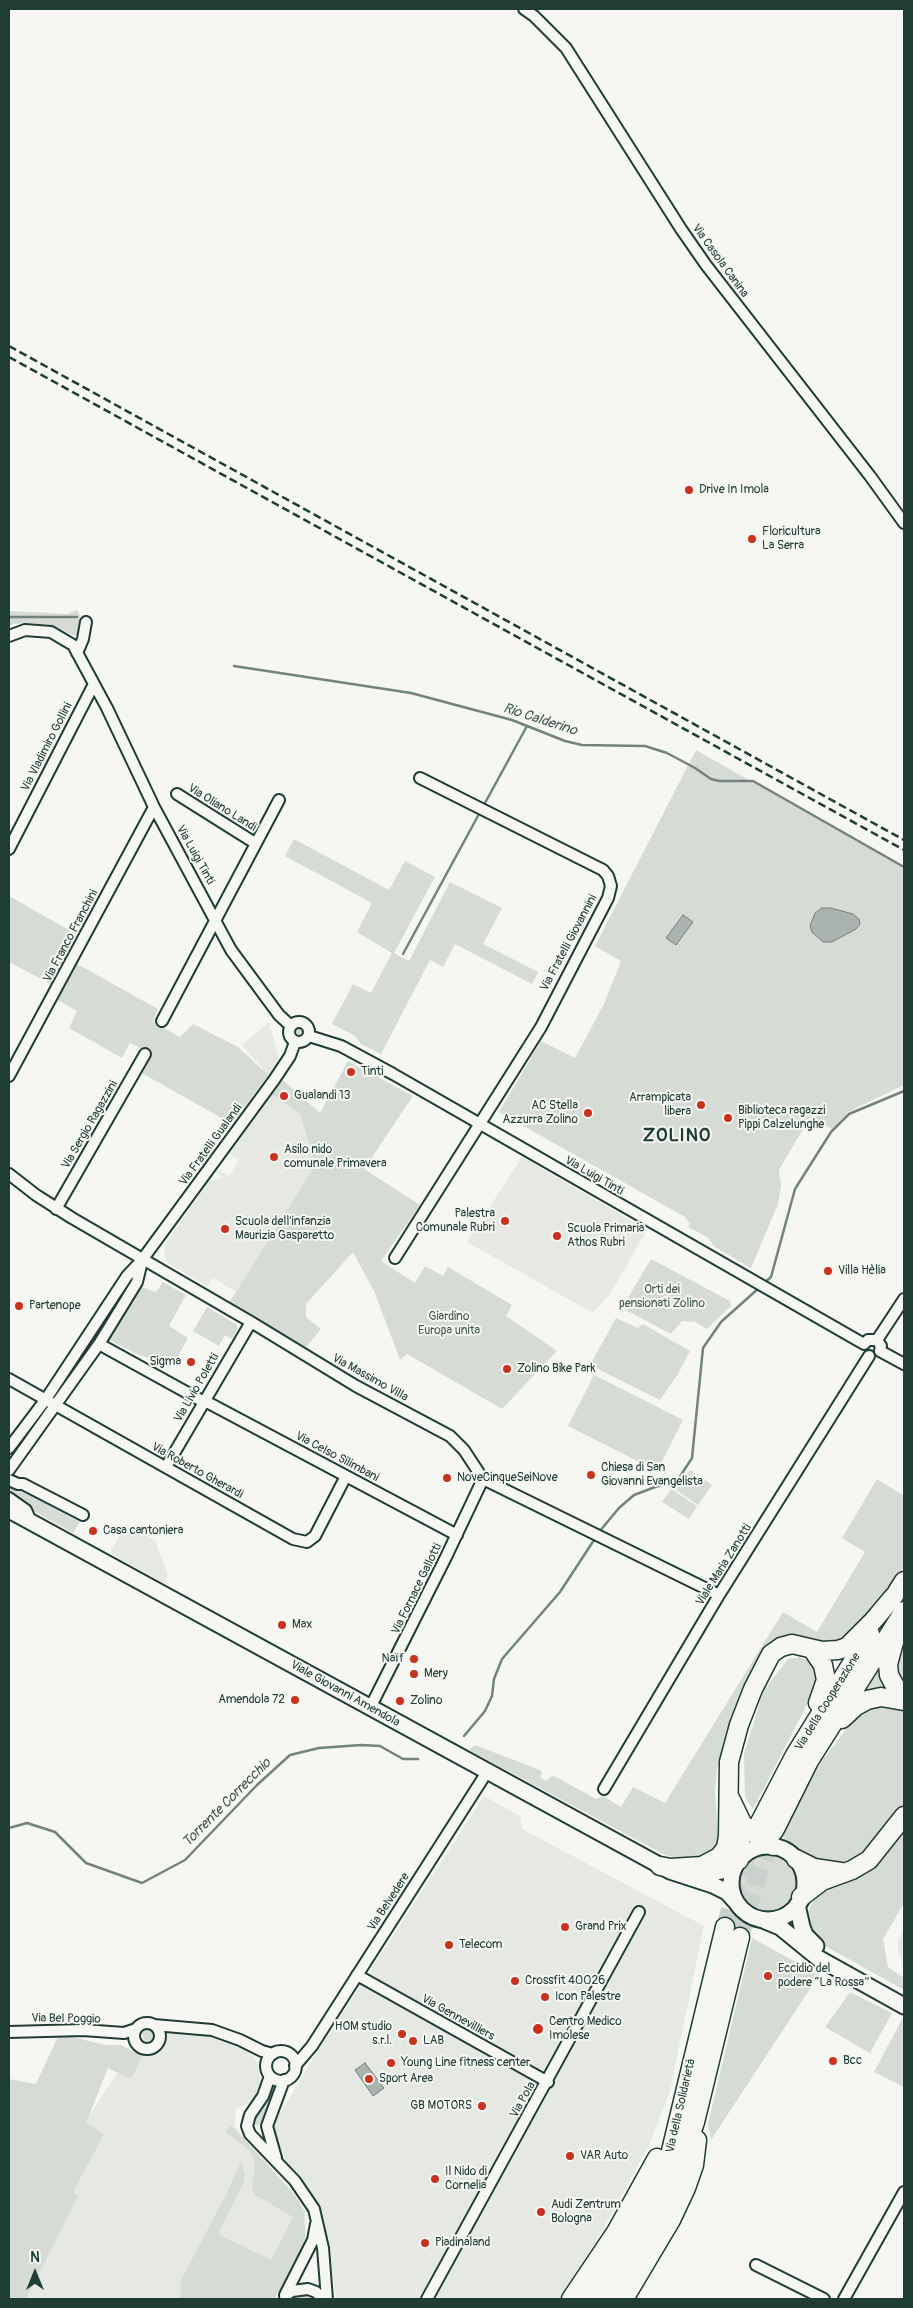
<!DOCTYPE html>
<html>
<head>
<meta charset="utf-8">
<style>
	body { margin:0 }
	#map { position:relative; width:913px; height:2308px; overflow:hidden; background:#f6f6f2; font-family:Pangolin,sans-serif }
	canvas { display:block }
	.frame { position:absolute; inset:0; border:10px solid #1f3d34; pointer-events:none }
	.north { position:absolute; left:10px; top:2248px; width:50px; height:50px; -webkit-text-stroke:4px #f6f6f2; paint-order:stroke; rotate:0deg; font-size:14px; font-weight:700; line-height:20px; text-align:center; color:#1f3d34 }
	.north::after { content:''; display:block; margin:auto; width:18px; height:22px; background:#1f3d34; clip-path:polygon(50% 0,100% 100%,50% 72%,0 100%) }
</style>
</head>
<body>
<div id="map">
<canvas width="913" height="2308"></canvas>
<div class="frame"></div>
<div class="north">N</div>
</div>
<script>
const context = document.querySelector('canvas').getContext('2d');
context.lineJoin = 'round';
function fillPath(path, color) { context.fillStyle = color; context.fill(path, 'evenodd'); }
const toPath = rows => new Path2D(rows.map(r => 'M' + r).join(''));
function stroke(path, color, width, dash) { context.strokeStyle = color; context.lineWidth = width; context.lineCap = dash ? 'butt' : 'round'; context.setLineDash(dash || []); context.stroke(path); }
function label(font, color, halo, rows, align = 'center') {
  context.font = font + ' Pangolin,sans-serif'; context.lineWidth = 4; context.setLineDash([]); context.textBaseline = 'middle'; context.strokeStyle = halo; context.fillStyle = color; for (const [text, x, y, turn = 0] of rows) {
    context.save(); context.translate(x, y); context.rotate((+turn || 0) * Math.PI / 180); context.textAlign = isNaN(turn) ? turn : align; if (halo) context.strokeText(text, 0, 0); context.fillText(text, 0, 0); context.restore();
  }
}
fillPath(toPath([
	[269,1022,279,1059,268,1075,242,1045],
	[272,1095,300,1114,315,1165,236,1292,213,1278,207,1286,169,1264,164,1255,166,1243,209,1181,222,1178,216,1172,218,1170,229,1176,239,1160,229,1154],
	[522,1157,647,1230,610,1294,593,1313,467,1242],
	[126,1524,155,1540,168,1575,164,1583,110,1553],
	[484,1796,520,1816,522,1829,704,1926,670,2091,649,2145,600,2235,560,2299,336,2299,328,2236,309,2193,280,2159,272,2127,314,2057],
	[904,1926,904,1965,899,1954,898,1942],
	[192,2030,241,2048,254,2057,257,2062,261,2083,253,2101,236,2109,235,2127,295,2194,305,2210,306,2230,304,2245,275,2299,13,2299,71,2171,88,2117,140,2039]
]), '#e6e8e4');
fillPath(toPath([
	[77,610,80,615,79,636,72,635,60,629,31,623,13,624,9,626,9,611,68,614],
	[696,750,904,868,904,1085,848,1112,832,1129,810,1117,779,1170,781,1186,778,1204,751,1268,715,1247,707,1237,688,1227,690,1224,685,1217,499,1112,541,1041,575,1058,604,1004,621,961,595,946],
	[294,839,389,890,405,861,435,877,394,953,409,961,450,882,502,908,483,944,538,972,532,984,455,944,443,967,430,960,381,1054,361,1044,355,1036,332,1024,353,984,371,993,392,953,357,932,372,903,285,856],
	[9,896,76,934,77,964,158,1009,153,1022,180,1037,193,1024,238,1047,268,1075,232,1124,140,1072,150,1053,130,1043,122,1058,69,1028,77,1011,56,999,49,983,9,962],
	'293 1032a6 6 0 1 1 12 0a6 6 0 1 1-12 0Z',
	[348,1061,413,1096,364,1169,420,1205,381,1261,415,1283,425,1266,443,1276,448,1267,512,1305,506,1316,557,1351,502,1409,407,1354,400,1360,375,1293,353,1252,306,1304,306,1317,321,1329,305,1348,229,1303,315,1165,300,1114,272,1095,283,1080,320,1113],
	[651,1259,730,1301,731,1306,707,1329,695,1322,682,1321,671,1334,622,1308],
	[129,1279,132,1281,97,1337,95,1335],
	[163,1282,186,1295,169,1326,188,1338,174,1363,167,1360,163,1363,139,1355,109,1340,141,1287,156,1292],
	[207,1307,237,1325,237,1330,232,1339,225,1335,219,1346,193,1331],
	[616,1318,638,1328,643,1324,690,1351,678,1374,660,1400,590,1365],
	[87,1349,88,1352,61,1389,58,1390,58,1387,85,1350],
	[594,1375,683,1420,657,1471,568,1426],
	[40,1412,42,1414,9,1461,9,1455],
	[690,1470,712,1485,698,1505,676,1490],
	[877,1479,904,1496,904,1567,850,1639,821,1644,798,1635,787,1636,765,1650,750,1674,726,1736,717,1769,715,1792,718,1841,710,1853,691,1859,680,1859,665,1855,469,1750,475,1745,540,1770,542,1773,540,1778,546,1781,552,1776,558,1778,596,1799,603,1796,621,1807,633,1787,665,1803,783,1612,817,1632,865,1552,842,1538],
	[9,1487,22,1491,80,1522,73,1533,21,1504,11,1496],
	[671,1489,697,1506,689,1519,662,1502],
	[904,1634,904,1682,899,1678,897,1647],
	[800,1657,811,1662,817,1676,811,1697,753,1809,745,1797,744,1754,764,1690,788,1659],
	[882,1661,895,1695,860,1699],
	[884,1703,904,1709,904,1805,866,1854,846,1864,829,1866,808,1857,800,1849,784,1839,784,1834,793,1811,822,1761,858,1714,869,1705],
	[904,1831,904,1903,883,1939,888,1967,904,1978,904,1990,820,1943,810,1927,808,1912,816,1893,829,1885,855,1879,868,1872,882,1859],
	'739 1883a29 29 0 1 1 58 0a29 29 0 1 1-58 0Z',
	[752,1938,819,1975,711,2140,708,2124],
	[850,1992,892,2013,870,2053,825,2027],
	[902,2019,904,2020,904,2087,874,2072],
	'142.5 2035a5.5 5.5 0 1 1 11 0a5.5 5.5 0 1 1-11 0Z',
	[59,2034,106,2045,121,2045,142,2057,131,2079,108,2068,86,2123,104,2134,73,2192,78,2196,26,2299,9,2299,9,2079,36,2084],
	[272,2083,277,2085,263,2120,257,2126,253,2124],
	[231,2125,290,2190,299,2202,304,2213,305,2238,299,2254,274,2299,177,2299,181,2293,181,2280,227,2193,241,2162,245,2174,243,2184,218,2234,271,2260,293,2217,254,2194,252,2187,255,2170,254,2159,248,2149,225,2132],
	[304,2293,317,2299,288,2299,291,2296]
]), '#d6dbd6');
const water = toPath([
	[822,908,831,908,853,914,859,919,860,924,856,929,832,942,823,942,812,932,810,926,815,913,822,908],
	[683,915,693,922,676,945,666,938,683,915],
	[365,2063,384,2088,373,2096,355,2070,365,2063]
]);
fillPath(water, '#aab3ae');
stroke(water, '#72847d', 1);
stroke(toPath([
	[9,617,77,617],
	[234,666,411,693,512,720,565,741,582,745,645,746,667,753,695,768,711,779,719,781,753,781,904,867],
	[485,803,527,726],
	[403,954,479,814],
	[764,1283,771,1277,795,1189,831,1132,849,1114,904,1091],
	[599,1532,619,1508,634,1495,679,1478,692,1458,703,1348,721,1322,760,1287],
	[464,1736,485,1711,492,1696,494,1679,502,1659,560,1592,596,1537],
	[9,1828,27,1823,55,1832,86,1863,142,1883,185,1860,257,1785,290,1755,319,1748,361,1745,380,1746,403,1759,418,1759]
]), '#72847d', 2.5);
stroke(toPath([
	[725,1927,740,1873,759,1824],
	[740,1937,757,1879,774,1831]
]), '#cbd1cc', 18, [18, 9]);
const street = toPath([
	[524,9,534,16,566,48,681,229,706,265,870,476,904,523],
	[9,636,25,630,51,632,73,645,107,708,154,807,231,950,279,1015,291,1026],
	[77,653,83,639,86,622],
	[177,794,255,843],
	[9,849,94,684],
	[162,1021,279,800],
	'289 1032a10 10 0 1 1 20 0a10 10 0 1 1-20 0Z',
	[309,1036,341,1046,393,1074,864,1344],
	[9,1076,154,807],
	[9,1174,36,1195,72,1218,251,1322,356,1386,450,1436,464,1450,483,1479,719,1595],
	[56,1209,145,1054],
	[395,1258,541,1027,608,898,611,886,608,876,603,870,420,778],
	[877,1340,904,1299],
	[99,1344,204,1402],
	[864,1344,868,1340,877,1340,881,1346,880,1351],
	[880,1351,904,1364],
	[9,1379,293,1539,307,1542,315,1536,346,1476],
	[205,1401,457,1535],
	[9,1448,46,1399,127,1276,142,1260,274,1080,290,1056,295,1042],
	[166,1467,251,1322],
	[9,1470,99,1344,137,1282,142,1261],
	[9,1480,18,1484,23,1484,83,1515],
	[9,1498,26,1510,31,1522],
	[370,1708,446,1557,483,1479],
	[604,1789,719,1595,869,1356],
	[357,1975,548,2082],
	'134 2036a13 13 0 1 1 26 0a13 13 0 1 1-26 0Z',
	[154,2025,212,2030,240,2040,262,2051,273,2054],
	[9,2032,83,2030,124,2033,136,2029],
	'266 2066a15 15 0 1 1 30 0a15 15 0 1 1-30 0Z',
	[295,2066,312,2046,487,1772],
	[270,2076,263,2096,250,2115,247,2126,250,2134,295,2181,314,2209,323,2248,327,2299],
	[276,2158,267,2126,284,2080],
	[756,2265,824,2299],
	[285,2295,313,2240,316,2224],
	[285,2296,292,2291,308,2289,316,2292,323,2299],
	[427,2299,639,1912],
	[844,2299,904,2192]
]);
const primary = toPath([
	[9,1510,670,1871,713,1885,727,1892,736,1902],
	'731 1883a37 37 0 1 1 74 0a37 37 0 1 1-74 0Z',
	[694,1877,721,1871,736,1863],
	[797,1905,802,1927,805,1935,816,1946],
	[763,1920,780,1927,818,1958,904,2006]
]);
const highway = toPath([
	[897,1592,904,1581],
	[896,1635,888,1664,889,1675,895,1686,904,1698],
	[812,1649,823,1665,826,1680,818,1703],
	[842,1719,856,1706,867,1700,881,1697,904,1701],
	[730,1798,742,1823,750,1831,773,1846],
	[737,1815,740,1841,739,1860],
	[759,1824,795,1755,870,1634],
	[774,1831,809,1761,904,1611],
	[796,1859,814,1868,841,1872],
	[660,1866,671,1868,702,1866,719,1857,726,1848,728,1836,729,1762,739,1725,753,1689,771,1654,781,1647,792,1644,822,1651,838,1650,847,1647,873,1621,894,1596],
	[801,1897,822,1881,852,1870,869,1860,904,1816],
	[571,2299,616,2232,657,2158],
	[591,2299,632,2233,669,2159,725,1927],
	[606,2299,651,2228,677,2177,695,2122,740,1937],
	[624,2299,671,2220,686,2188,694,2165,697,2140]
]);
stroke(street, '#1f3d34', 14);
stroke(primary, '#1f3d34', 19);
stroke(highway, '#1f3d34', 21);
stroke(street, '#f6f6f2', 10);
stroke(primary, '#f6f6f2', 15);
stroke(highway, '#f6f6f2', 18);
stroke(toPath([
	[9,346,904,840],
	[9,357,904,850]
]), '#1f3d34', 2.5, [8, 4]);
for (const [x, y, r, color] of [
	[689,490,5,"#c8321e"],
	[752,539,5,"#c8321e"],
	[351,1072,5,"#c8321e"],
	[284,1096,5,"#c8321e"],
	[701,1105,5,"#c8321e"],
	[588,1113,5,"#c8321e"],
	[728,1118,5,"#c8321e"],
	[274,1157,5,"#c8321e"],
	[505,1221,5,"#c8321e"],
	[225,1229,5,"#c8321e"],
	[557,1236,5,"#c8321e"],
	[828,1271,5,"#c8321e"],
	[19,1306,5,"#c8321e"],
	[191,1362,5,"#c8321e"],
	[507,1369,5,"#c8321e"],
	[591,1475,5,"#c8321e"],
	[447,1478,5,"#c8321e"],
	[93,1531,5,"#c8321e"],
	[282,1625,5,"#c8321e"],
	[414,1659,5,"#c8321e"],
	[414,1674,5,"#c8321e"],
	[295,1700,5,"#c8321e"],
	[400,1701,5,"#c8321e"],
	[565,1927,5,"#c8321e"],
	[449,1945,5,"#c8321e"],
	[768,1976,5,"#c8321e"],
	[515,1981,5,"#c8321e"],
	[545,1997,5,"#c8321e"],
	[538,2029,6,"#c8321e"],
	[402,2034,5,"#c8321e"],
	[413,2041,5,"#c8321e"],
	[833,2061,5,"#c8321e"],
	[391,2063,5,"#c8321e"],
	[369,2079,5,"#c8321e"],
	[482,2106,5,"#c8321e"],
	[570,2156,5,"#c8321e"],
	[435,2179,5,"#c8321e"],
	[541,2212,5,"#c8321e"],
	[425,2243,5,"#c8321e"]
]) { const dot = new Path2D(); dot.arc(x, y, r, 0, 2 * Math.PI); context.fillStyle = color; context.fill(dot); stroke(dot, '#f6f6f2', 2); }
label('12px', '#1f3d34', '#f6f6f2', [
	["Via Casola Canina",720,261,54],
	["Via Vladimiro Gollini",47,747,-63],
	["Via Oliano Landi",222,808,32],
	["Via Luigi Tinti",195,855,61],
	["Via Franco Franchini",71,936,-62],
	["Via Fratelli Giovannini",569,943,-62],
	["Via Sergio Ragazzini",90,1125,-60],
	["Via Fratelli Gualandi",211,1145,-54],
	["Via Luigi Tinti",594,1176,30],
	["Via Massimo Villa",370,1378,29],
	["Via Livio Poletti",197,1388,-60],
	["Via Celso Silimbani",337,1457,28],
	["Via Roberto Gherardi",197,1471,29],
	["Viale Maria Zanotti",724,1565,-58],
	["Via Fornace Gallotti",417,1589,-64],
	["Viale Giovanni Amendola",345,1694,29],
	["Via della Cooperazione",828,1702,-58],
	["Via Belvedere",389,1902,-57],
	["Via Gennevilliers",458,2018,29],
	["Via Bel Poggio",66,2019,1],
	["Via Pola",523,2100,-61],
	["Via della Solidarietà",681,2106,-77]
]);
label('12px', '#1f3d34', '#f6f6f2', [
	["Drive In Imola",699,490],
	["Floricultura",762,532],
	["La Serra",762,546],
	["Tinti",361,1072],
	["Gualandi 13",294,1096],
	["Arrampicata",691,1098,"right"],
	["libera",691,1112,"right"],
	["AC Stella",578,1106,"right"],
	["Azzurra Zolino",578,1120,"right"],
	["Biblioteca ragazzi",738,1111],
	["Pippi Calzelunghe",738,1125],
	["Asilo nido",284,1150],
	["comunale Primavera",284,1164],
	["Palestra",495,1214,"right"],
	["Comunale Rubri",495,1228,"right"],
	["Scuola dell'infanzia",235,1222],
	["Maurizia Gasparetto",235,1236],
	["Scuola Primaria",567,1229],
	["Athos Rubri",567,1243],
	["Villa Hèlia",838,1271],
	["Partenope",29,1306],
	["Sigma",181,1362,"right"],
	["Zolino Bike Park",517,1369],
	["Chiesa di San",601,1468],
	["Giovanni Evangelista",601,1482],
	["NoveCinqueSeiNove",457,1478],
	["Casa cantoniera",103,1531],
	["Max",292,1625],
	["Naïf",404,1659,"right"],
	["Mery",424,1674],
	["Amendola 72",285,1700,"right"],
	["Zolino",410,1701],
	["Grand Prix",575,1927],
	["Telecom",459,1945],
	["Eccidio del",778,1969],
	["podere “La Rossa”",778,1983],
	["Crossfit 40026",525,1981],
	["Icon Palestre",555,1997],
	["Centro Medico",549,2022],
	["Imolese",549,2036],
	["HOM studio",392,2027,"right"],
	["s.r.l.",392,2041,"right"],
	["LAB",423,2041],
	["Bcc",843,2061],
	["Young Line fitness center",401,2063],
	["Sport Area",379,2079],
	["GB MOTORS",472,2106,"right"],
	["VAR Auto",580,2156],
	["Il Nido di",445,2172],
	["Cornelia",445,2186],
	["Audi Zentrum",551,2205],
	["Bologna",551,2219],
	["Piadinaland",435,2243]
], 'left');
label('12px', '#445d54', '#f6f6f2', [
	["Orti dei",662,1290],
	["pensionati Zolino",662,1304],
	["Giardino",449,1317],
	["Europa unita",449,1331]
]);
label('italic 14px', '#425a52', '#f6f6f2', [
	["Rio Calderino",540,720,18],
	["Torrente Correcchio",227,1803,-45]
]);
context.letterSpacing = '1px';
label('bold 18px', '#1f3d34', '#f6f6f2', [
	["ZOLINO",677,1136]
]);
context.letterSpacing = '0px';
</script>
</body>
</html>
